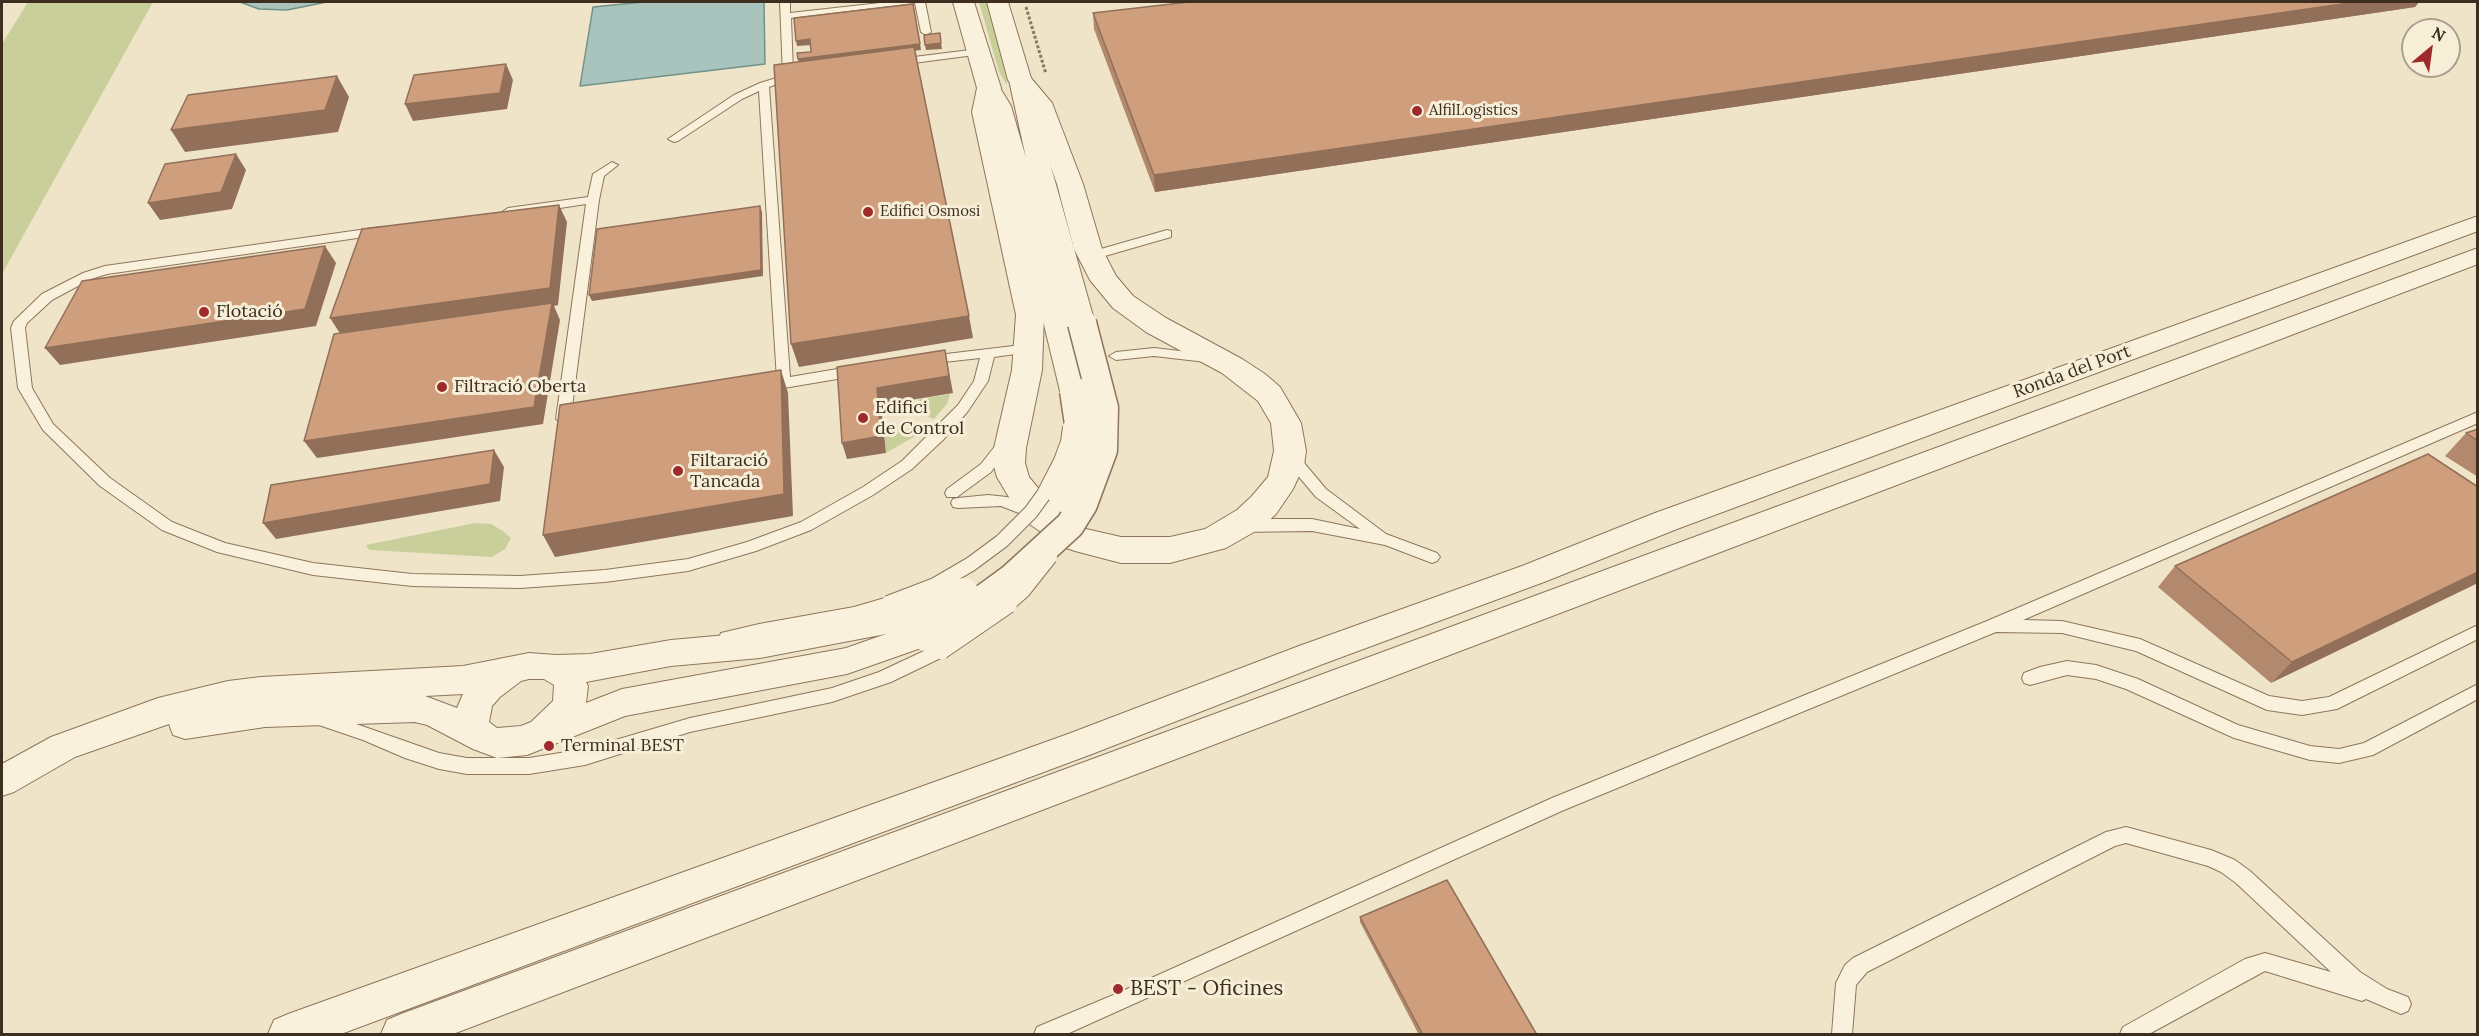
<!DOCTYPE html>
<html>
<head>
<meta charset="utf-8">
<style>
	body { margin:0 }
	#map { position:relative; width:2479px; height:1036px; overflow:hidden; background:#f0e4c8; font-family:Lora,serif }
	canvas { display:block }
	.frame { position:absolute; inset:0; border:3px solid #3d2e20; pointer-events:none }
	.north { position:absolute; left:2401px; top:18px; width:60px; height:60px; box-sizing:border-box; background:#f7eed8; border:2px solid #ada18e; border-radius:50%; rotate:29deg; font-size:16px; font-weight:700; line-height:24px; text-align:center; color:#3d2e20 }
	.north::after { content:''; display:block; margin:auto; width:21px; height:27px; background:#9e2a2b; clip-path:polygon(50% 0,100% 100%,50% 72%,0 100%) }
</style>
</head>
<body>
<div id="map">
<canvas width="2479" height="1036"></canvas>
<div class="frame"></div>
<div class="north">N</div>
</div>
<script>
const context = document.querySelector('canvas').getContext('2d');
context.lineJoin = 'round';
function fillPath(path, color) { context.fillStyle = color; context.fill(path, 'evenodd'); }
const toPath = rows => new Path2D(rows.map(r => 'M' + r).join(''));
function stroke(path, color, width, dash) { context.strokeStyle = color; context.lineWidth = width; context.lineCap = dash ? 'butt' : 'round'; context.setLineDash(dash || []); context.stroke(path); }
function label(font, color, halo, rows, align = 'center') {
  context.font = font + ' Lora,serif'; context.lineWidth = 6; context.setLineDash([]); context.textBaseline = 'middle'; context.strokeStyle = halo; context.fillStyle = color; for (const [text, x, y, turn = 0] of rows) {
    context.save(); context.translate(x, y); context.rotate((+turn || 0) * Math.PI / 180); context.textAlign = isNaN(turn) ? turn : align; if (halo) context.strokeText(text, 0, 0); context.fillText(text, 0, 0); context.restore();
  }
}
fillPath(toPath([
	[28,2,153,2,2,274,2,44],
	[979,2,989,2,1007,70,1007,85,999,72],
	[950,394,947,404,934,419,912,410,920,399],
	[896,425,919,434,886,453,884,431],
	[475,523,491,524,503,531,511,538,505,549,492,557,369,550,366,545]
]), '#c9cf9b');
const water = toPath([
	[240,2,327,2,287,10,259,9,240,2],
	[643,2,764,2,765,64,580,86,593,7,643,2]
]);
fillPath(water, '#a9c4bc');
stroke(water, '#6f938a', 1.5);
const service = toPath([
	[780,2,790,2,790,13,889,2,925,2,931,32,926,35,921,32,915,3,791,18,793,73,799,76,769,87,790,377,855,366,862,371,855,376,766,391,761,389,759,386,761,383,777,380,759,91,742,99,678,141,674,142,668,139,734,95,760,83,783,76,780,2],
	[978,49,982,50,982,54,898,65,893,62,898,59,978,49],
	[612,162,618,165,604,176,599,200,571,415,575,419,573,422,563,424,556,419,586,204,508,216,502,212,508,208,588,197,593,174,612,162],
	[381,227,387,231,385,234,107,274,91,279,52,300,27,323,25,328,32,388,53,424,110,478,172,522,225,543,313,563,412,574,520,576,605,570,688,559,747,542,801,522,863,487,902,461,958,405,974,381,980,358,926,364,921,363,919,360,921,357,1030,344,1037,348,1030,352,994,357,988,381,968,411,944,439,912,469,873,495,811,530,756,551,688,571,605,582,520,588,412,586,313,575,217,552,162,530,100,486,43,430,18,388,11,328,14,321,42,294,83,273,105,266,381,227],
	[1167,230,1171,231,1171,237,1091,260,1085,256,1087,253,1167,230],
	[1154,348,1206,354,1213,358,1206,362,1154,356,1116,360,1109,356,1116,352,1154,348],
	[2478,412,2478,423,2023,620,2062,621,2140,639,2269,696,2302,701,2329,697,2478,625,2478,639,2337,709,2302,715,2267,710,2136,651,2062,633,1996,632,1564,810,1067,1034,1034,1034,1037,1027,1118,993,1552,798,1987,621,2478,412],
	[1004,440,1011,445,991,472,957,497,947,497,945,493,947,489,981,464,999,441,1004,440],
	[1291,447,1296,448,1305,464,1326,489,1386,534,1437,553,1440,557,1437,561,1432,563,1385,545,1312,531,1240,532,1237,528,1240,524,1267,519,1312,519,1360,529,1316,497,1294,471,1284,452,1291,447],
	[988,495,1007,497,1039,509,1041,513,1039,517,1034,519,1001,506,958,508,953,507,951,503,953,499,958,498,988,495],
	[888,597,894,599,896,603,894,607,854,619,727,645,721,643,719,638,721,633,759,624,854,607,888,597],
	[941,643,947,645,949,650,947,655,891,682,832,702,690,732,585,765,529,774,467,774,439,769,405,758,363,740,316,724,313,719,316,714,322,712,439,753,467,758,529,758,585,749,690,718,832,688,879,672,941,643],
	[2067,661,2096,665,2138,679,2238,725,2310,746,2339,749,2364,743,2478,684,2478,699,2373,755,2339,763,2310,760,2234,738,2126,689,2096,679,2067,675,2030,685,2024,683,2022,678,2024,673,2040,667,2067,661],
	[2126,827,2211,850,2235,860,2250,871,2360,972,2387,989,2408,997,2411,1004,2408,1011,2401,1014,2366,999,2362,1001,2265,971,2149,1034,2120,1034,2123,1027,2245,959,2265,953,2331,972,2236,883,2221,872,2208,866,2126,843,2115,846,1867,972,1856,985,1852,1034,1832,1034,1836,983,1845,965,1853,958,2106,832,2126,827]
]);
const minor = toPath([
	[1020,74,1027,76,1031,80,1051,167,1095,323,1091,329,1082,331,1073,329,1071,326,1088,391,1084,398,1074,400,1064,398,1060,391,1007,171,989,106,978,88,981,83,989,82,997,83,1011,106,1026,158,1009,80,1013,76,1020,74],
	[2478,216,2478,231,1677,529,1544,582,1323,664,1092,754,341,1034,268,1034,274,1020,288,1014,1068,734,1299,646,1522,566,1655,513,2478,216],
	[2478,248,2478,264,453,1034,381,1034,387,1020,401,1014,2478,248],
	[904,605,915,609,920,618,917,623,927,620,938,624,943,633,938,642,847,674,625,716,527,755,497,758,473,749,427,725,415,722,265,727,185,739,173,735,169,724,75,757,14,792,2,796,2,764,51,737,158,698,228,681,261,677,463,666,529,653,556,655,590,654,671,640,760,632,904,605],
	[886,634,846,648,622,689,586,703,588,686,586,682,671,666,760,658,886,634],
	[529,679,544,679,554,685,553,701,531,722,521,726,497,728,489,722,492,706,500,697,521,681,529,679],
	[463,694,457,708,425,696,463,694]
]);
const tertiary = toPath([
	[953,2,974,2,1001,88,996,112,1044,315,1042,370,1026,448,1025,463,1029,477,1052,505,1086,529,1121,537,1170,537,1205,529,1237,510,1252,496,1268,477,1274,451,1271,423,1258,401,1222,373,1146,332,1113,308,1090,280,1074,249,1057,184,1029,105,1008,80,987,2,1008,2,1031,78,1052,103,1083,184,1102,249,1116,276,1133,296,1166,318,1242,359,1265,374,1280,387,1301,423,1306,451,1304,465,1293,489,1276,514,1261,528,1226,548,1170,563,1121,563,1075,551,1063,547,1028,523,1010,499,997,477,993,463,994,448,1012,370,1016,315,972,112,977,88,953,2]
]);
stroke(service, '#8d765c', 2);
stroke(minor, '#8d765c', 2);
stroke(tertiary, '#8d765c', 2);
stroke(toPath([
	[1026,7,1046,74]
]), '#8d765c', 3, [3, 2]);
fillPath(service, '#faf1dc');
fillPath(minor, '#faf1dc');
fillPath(tertiary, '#faf1dc');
const serviceBridgeFar1 = toPath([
	[888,603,935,585,971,564,1002,541,1031,512,1044,494,1061,461,1068,442,1070,427],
	[1007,605,1023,591,1050,557]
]);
const serviceBridge = toPath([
	[941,650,1008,604]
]);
const minorBridgeFar1 = toPath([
	[1063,498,1080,454,1081,437,1074,391],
	[933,605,964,592],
	[975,605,1012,578,1070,525,1083,504,1103,450,1104,408,1082,323]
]);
const minorBridge = toPath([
	[904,618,936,604],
	[927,633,977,604]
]);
stroke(serviceBridgeFar1, '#8d765c', 16, []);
stroke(serviceBridge, '#8d765c', 20, []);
stroke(minorBridgeFar1, '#8d765c', 31, []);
stroke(minorBridge, '#8d765c', 38, []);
stroke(serviceBridgeFar1, '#faf1dc', 14);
stroke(serviceBridge, '#faf1dc', 18);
stroke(minorBridgeFar1, '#faf1dc', 28);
stroke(minorBridge, '#faf1dc', 36);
fillPath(toPath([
	[1189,2,2419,2,2415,7,1155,192,1094,29,1093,13],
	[2478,429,2478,477,2445,456,2466,433],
	[2478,487,2271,683,2158,587,2175,566],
	[1360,917,1537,1035,1419,1035,1360,922]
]), '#b2896c');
fillPath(toPath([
	[2356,2,2419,2,2415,7,1155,192,1154,175],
	[810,39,812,45,797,46,796,41],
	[941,43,942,49,926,50,925,45],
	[920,44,921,50,799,65,798,59],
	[506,64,513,80,507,109,413,121,405,104],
	[337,76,349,97,338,132,185,152,171,130],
	[236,154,246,170,232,209,160,220,148,203],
	[559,205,567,222,558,305,554,306,560,320,543,424,317,458,304,441,341,335,330,318],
	[760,206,762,212,763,276,592,301,589,295],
	[325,246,336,263,316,326,60,365,45,348],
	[969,316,973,338,799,367,791,344],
	[945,350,953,393,881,405,886,453,847,459,842,443,877,388],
	[781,370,788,393,793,516,555,557,543,535],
	[494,450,504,467,500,501,276,539,263,523],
	[2478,572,2478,583,2271,683,2292,662]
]), '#916f58');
const building = toPath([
	[1189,2,2356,2,1154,175,1093,13,1189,2],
	[913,4,920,44,798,59,797,53,811,52,810,39,796,41,794,18,913,4],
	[940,33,941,43,925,45,924,35,940,33],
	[914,47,969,316,791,344,774,65,914,47],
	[506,64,500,93,405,104,414,75,506,64],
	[337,76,325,110,171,130,188,95,337,76],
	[236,154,221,192,148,203,165,164,236,154],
	[559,205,550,288,330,318,362,229,559,205],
	[760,206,761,270,589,295,597,229,760,206],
	[325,246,305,309,45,348,82,281,325,246],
	[552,303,534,407,304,441,334,334,552,303],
	[945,350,949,376,877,388,881,436,842,443,837,367,945,350],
	[781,370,784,494,543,535,560,405,781,370],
	[2478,429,2478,441,2466,433,2478,429],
	[494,450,490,484,263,523,271,485,494,450],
	[2428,454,2478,487,2478,572,2292,662,2175,566,2428,454],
	[1447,880,1537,1035,1423,1035,1360,917,1447,880]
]);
fillPath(building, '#cf9f7d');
stroke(building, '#916f58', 1.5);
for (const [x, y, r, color] of [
	[1417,111,6,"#9e2a2b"],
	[868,212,6,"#9e2a2b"],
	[204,312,6,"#9e2a2b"],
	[442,387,6,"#9e2a2b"],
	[863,418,6,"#9e2a2b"],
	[678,471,6,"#9e2a2b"],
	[549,746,6,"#9e2a2b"],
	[1118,989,6,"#9e2a2b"]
]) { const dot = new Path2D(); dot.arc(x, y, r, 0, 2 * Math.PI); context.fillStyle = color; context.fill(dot); stroke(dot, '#f7eed8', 2); }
label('15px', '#3d2e20', '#f7eed8', [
	["AlfilLogistics",1429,111],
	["Edifici Osmosi",880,212]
], 'left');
label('18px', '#3d2e20', '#f7eed8', [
	["Flotació",216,312],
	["Filtració Oberta",454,387],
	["Edifici",875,408],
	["de Control",875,429],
	["Filtaració",690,461],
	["Tancada",690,482],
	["Terminal BEST",561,746]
], 'left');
label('18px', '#3d2e20', '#f7eed8', [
	["Ronda del Port",2072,372,-20]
]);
label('21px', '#3d2e20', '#f7eed8', [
	["BEST - Oficines",1130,989]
], 'left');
</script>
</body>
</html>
